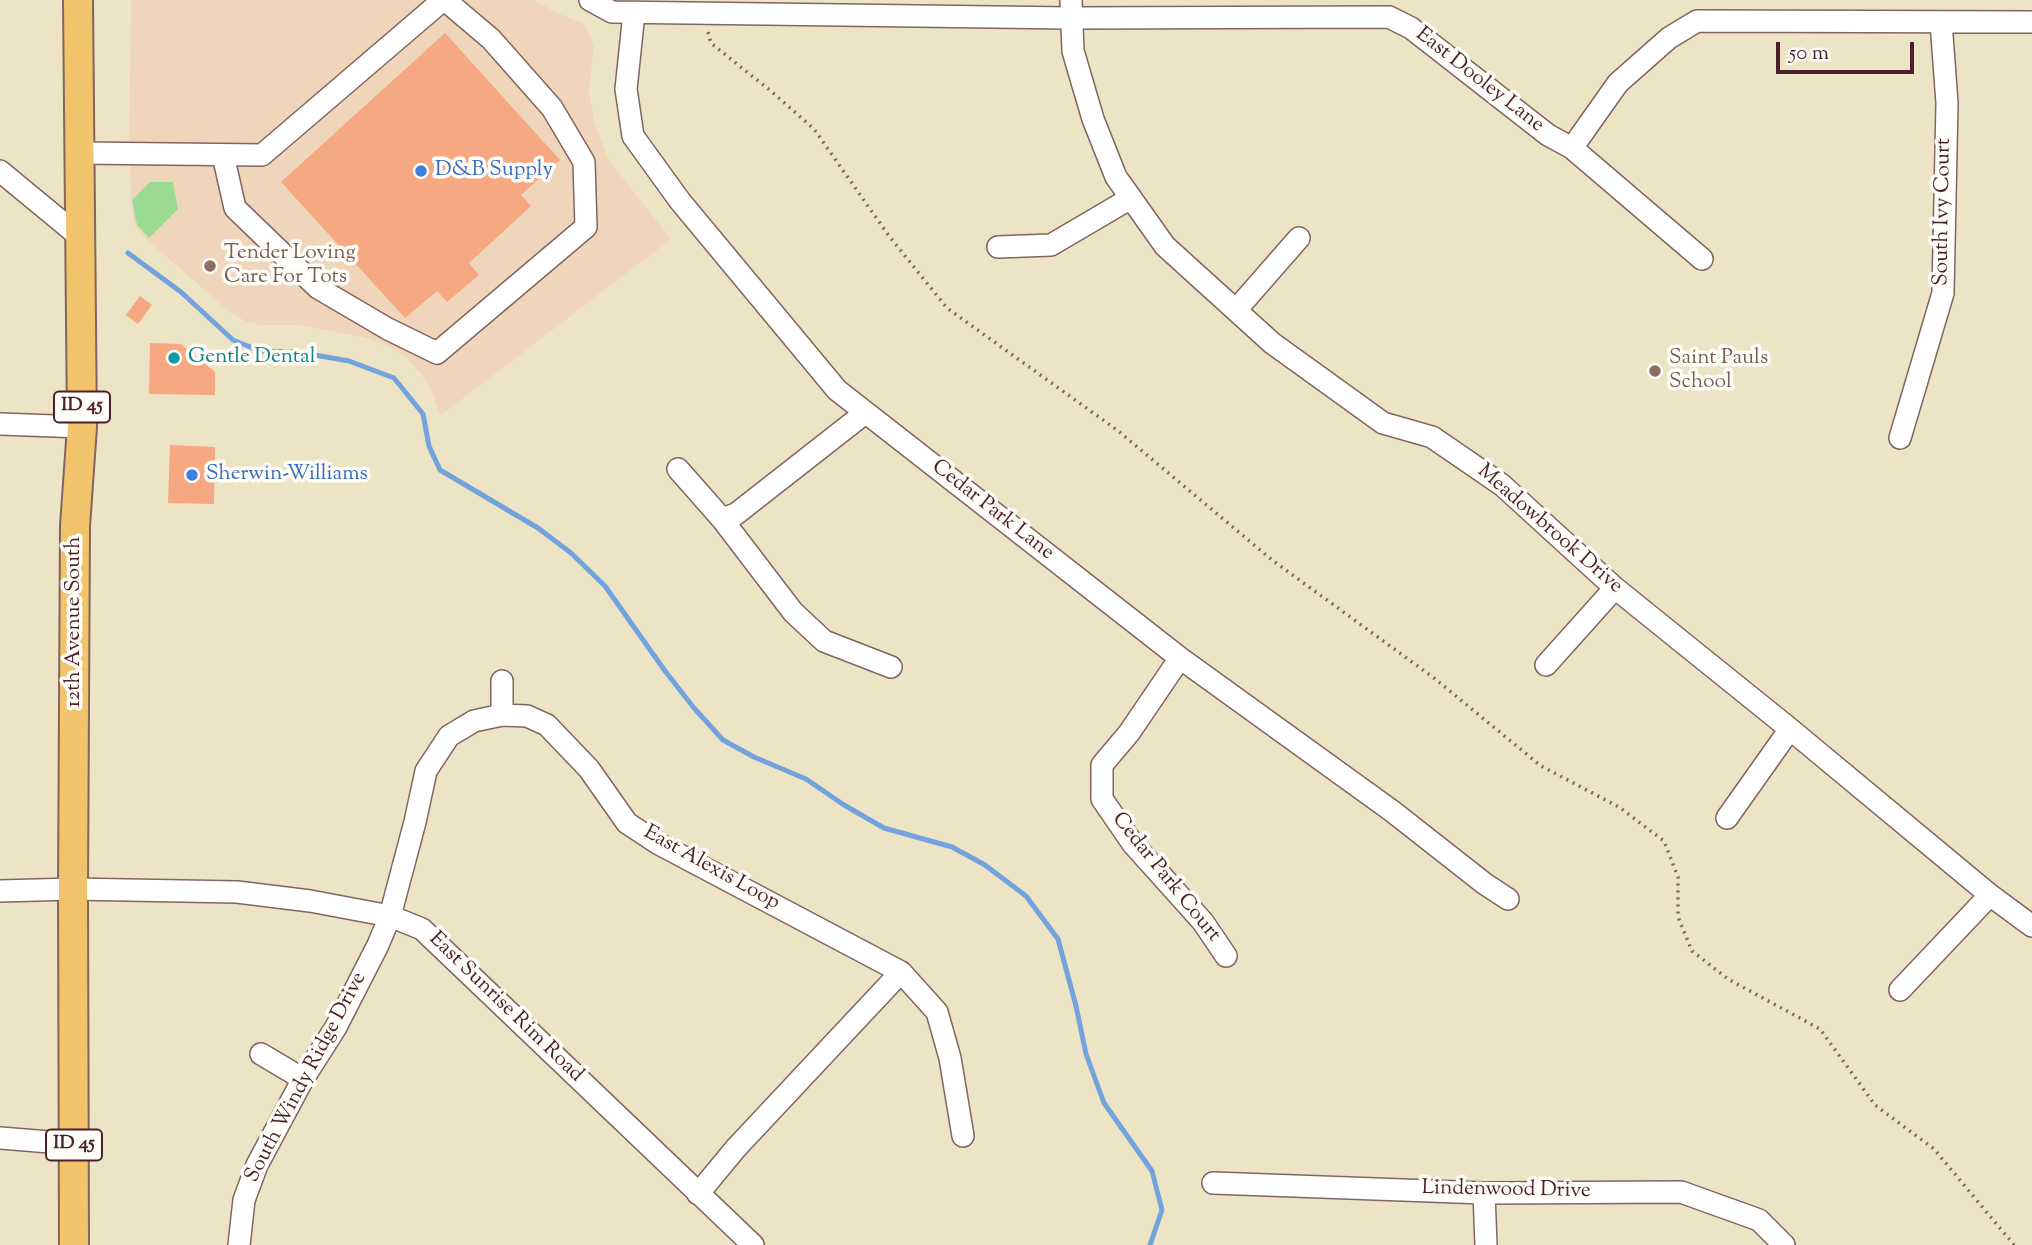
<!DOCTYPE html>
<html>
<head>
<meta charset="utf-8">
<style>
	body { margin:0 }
	#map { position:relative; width:2032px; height:1245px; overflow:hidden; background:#ede4c5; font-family:"Sorts Mill Goudy",serif }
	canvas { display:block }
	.scale { position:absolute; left:1776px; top:42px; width:138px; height:32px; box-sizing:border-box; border:4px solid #4a1f2b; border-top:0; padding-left:9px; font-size:21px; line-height:24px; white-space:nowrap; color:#4a1f2b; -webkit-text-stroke:5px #fdfcf7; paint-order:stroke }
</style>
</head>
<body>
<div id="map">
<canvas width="2032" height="1245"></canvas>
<div class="scale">50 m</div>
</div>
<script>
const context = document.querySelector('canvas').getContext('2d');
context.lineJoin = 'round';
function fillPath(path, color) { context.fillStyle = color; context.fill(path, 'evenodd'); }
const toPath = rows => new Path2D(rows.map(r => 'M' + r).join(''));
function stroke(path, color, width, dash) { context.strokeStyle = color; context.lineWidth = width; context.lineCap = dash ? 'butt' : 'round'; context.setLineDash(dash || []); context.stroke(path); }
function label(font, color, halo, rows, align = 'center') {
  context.font = font + ' "Sorts Mill Goudy",serif'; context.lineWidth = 7; context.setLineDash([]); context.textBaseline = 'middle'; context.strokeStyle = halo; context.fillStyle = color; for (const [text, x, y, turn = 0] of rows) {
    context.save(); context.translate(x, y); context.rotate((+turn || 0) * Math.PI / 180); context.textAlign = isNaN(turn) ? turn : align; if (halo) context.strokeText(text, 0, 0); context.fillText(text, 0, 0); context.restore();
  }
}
fillPath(toPath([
	[131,0,534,0,555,12,584,24,594,45,589,91,594,122,608,159,671,239,440,416,433,393,423,376,405,357,386,345,363,337,299,325,261,325,247,322,230,312,148,241,135,226,131,200,129,136]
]), '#efd6bb');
fillPath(toPath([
	[150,182,173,182,178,209,149,238,137,225,132,200]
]), '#9bdb91');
stroke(toPath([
	[128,253,181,292,233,340,260,351,297,352,349,361,394,378,423,414,429,446,440,470,538,528,571,553,605,586,665,671,694,708,723,740,754,757,806,779,844,805,884,828,952,847,985,865,1026,896,1058,939,1076,1006,1086,1054,1104,1103,1152,1171,1162,1210,1150,1245]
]), '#73a3dd', 5);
fillPath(toPath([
	[445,33,560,160,521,195,531,206,469,263,479,275,447,302,437,291,405,318,281,182],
	[140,296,152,305,138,324,126,315],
	[150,343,181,344,215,372,215,395,149,394],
	[170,445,215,447,214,504,168,503]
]), '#f5a881');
const minor = toPath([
	[590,0,612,12,1070,18,1389,17,1411,28,1548,135,1572,148,1702,259],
	[1071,0,1073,51,1093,119,1116,177,1165,246,1272,343,1383,423,1432,437,1502,485,1615,588,1790,729,1990,895,2032,926],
	[634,13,626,89,633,136,680,201,837,390,1180,658,1392,811,1485,884,1508,899],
	[1572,148,1618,83,1669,38,1697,21,2032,22],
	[80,153,262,155,443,0],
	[223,155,235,208,318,288,388,329,437,353,586,227,584,162,552,108,491,39,445,0],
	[0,171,80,237],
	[998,247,1051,245,1131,198],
	[1236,310,1299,238],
	[865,413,736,514,722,519,793,612,824,641,891,667],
	[0,424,82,427],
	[1900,438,1943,293,1947,103,1941,22],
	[678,469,722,519],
	[1180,658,1129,733,1102,765,1102,799,1133,844,1203,922,1226,956],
	[1546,665,1615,588],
	[502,681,502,715],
	[1727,818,1790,729],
	[0,891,73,889,237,892,310,901,390,916,422,929,753,1245],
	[901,972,937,1012,950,1058,963,1136],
	[1900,990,1990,895],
	[261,1054,303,1079],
	[0,1138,74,1144],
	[1213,1183,1484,1193,1681,1192,1759,1220,1784,1245],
	[1484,1193,1486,1245],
	[239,1245,244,1200,257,1165,303,1079,336,1027,378,945,390,916,415,822,426,771,449,736,474,721,502,715,527,716,547,725,589,769,627,823,659,844,901,972,736,1148,698,1194]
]);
const major = toPath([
	[74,1245,73,889,75,526,82,427,78,0]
]);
stroke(minor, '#836461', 24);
stroke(major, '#836461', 32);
stroke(toPath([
	[708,32,711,43,772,92,814,129,889,236,947,308,1117,430,1272,560,1434,678,1541,766,1619,807,1664,841,1678,877,1678,917,1692,951,1728,979,1820,1029,1875,1105,1934,1149,2014,1245]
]), '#836461', 3.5, [2, 5]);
stroke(minor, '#fff', 21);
stroke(major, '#f1c36a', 28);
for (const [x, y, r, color] of [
	[421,171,7,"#3f7fe0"],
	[210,266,7,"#8d6e63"],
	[174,358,7,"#0f9aa8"],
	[1655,371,7,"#8d6e63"],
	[192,475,7,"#3f7fe0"]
]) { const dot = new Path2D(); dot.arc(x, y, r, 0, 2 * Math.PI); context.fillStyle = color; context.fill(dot); stroke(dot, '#fdfcf7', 2.5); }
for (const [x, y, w] of [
	[82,407,56],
	[74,1145,56]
]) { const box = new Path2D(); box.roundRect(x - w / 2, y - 15.5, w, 31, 5); context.fillStyle = '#fdfcf7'; context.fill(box); stroke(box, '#4a1f2b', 2); }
label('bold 19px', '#4a1f2b', null, [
	["ID 45",82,407],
	["ID 45",74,1145]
]);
label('21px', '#4a1f2b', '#fdfcf7', [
	["East Dooley Lane",1479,81,38],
	["South Ivy Court",1944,212,-89],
	["Cedar Park Lane",992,511,38],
	["Meadowbrook Drive",1549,530,41],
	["12th Avenue South",75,622,-90],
	["East Alexis Loop",711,869,29],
	["Cedar Park Court",1165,878,51],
	["East Sunrise Rim Road",505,1008,44],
	["South Windy Ridge Drive",307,1078,-62],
	["Lindenwood Drive",1506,1191,1]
]);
label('21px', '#366cbe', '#fdfcf7', [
	["D&B Supply",435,171],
	["Sherwin-Williams",206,475]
], 'left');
label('21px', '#785e54', '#fdfcf7', [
	["Tender Loving",224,254],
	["Care For Tots",224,278],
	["Saint Pauls",1669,359],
	["School",1669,383]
], 'left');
label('21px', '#0d838f', '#fdfcf7', [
	["Gentle Dental",188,358]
], 'left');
</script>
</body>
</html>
